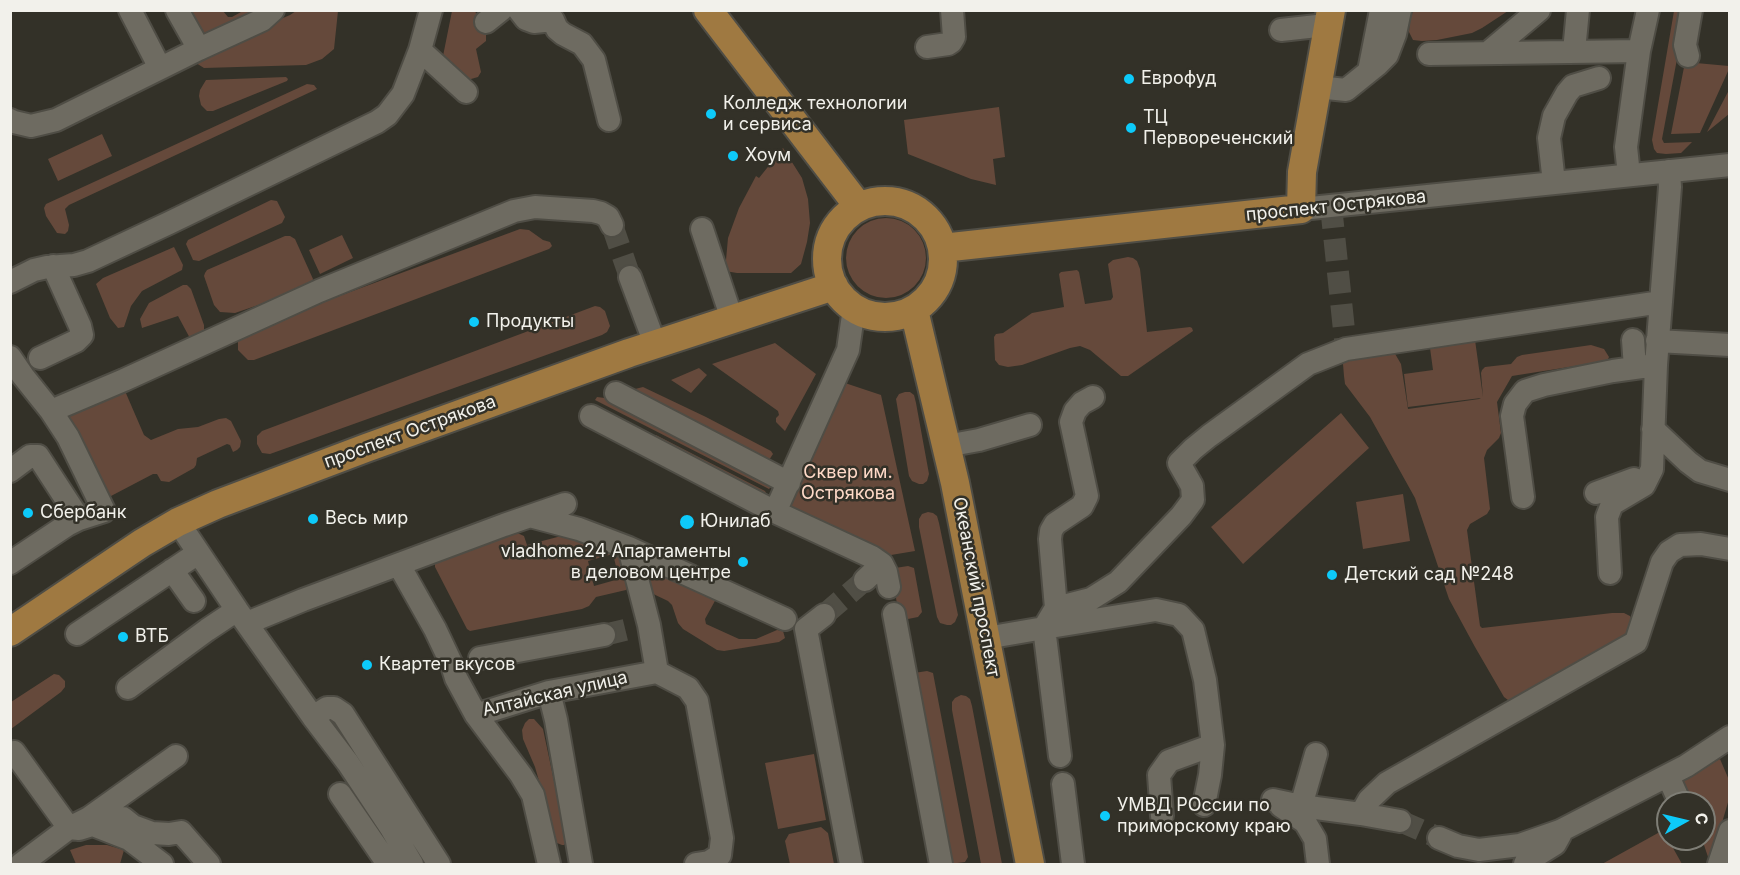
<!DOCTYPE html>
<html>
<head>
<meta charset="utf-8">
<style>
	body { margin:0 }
	#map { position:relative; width:1740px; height:875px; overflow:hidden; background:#333128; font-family:Inter,sans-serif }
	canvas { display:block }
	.frame { position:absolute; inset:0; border:12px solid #f2f1eb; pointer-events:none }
	.north { position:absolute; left:1656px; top:791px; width:60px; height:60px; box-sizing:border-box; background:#333128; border:2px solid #7f7e76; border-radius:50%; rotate:82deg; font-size:16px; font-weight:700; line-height:24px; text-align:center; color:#f2f1eb }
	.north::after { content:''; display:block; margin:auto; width:21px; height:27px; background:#0dcafa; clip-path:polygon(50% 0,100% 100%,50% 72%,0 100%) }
</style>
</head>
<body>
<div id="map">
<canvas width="1740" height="875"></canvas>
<div class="frame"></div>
<div class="north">С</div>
</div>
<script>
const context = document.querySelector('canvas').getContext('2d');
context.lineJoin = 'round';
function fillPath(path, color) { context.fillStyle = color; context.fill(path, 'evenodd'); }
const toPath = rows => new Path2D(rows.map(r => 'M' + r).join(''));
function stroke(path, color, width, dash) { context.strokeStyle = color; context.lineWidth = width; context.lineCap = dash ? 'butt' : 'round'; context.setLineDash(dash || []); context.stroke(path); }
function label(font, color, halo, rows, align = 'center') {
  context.font = font + ' Inter,sans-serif'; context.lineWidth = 5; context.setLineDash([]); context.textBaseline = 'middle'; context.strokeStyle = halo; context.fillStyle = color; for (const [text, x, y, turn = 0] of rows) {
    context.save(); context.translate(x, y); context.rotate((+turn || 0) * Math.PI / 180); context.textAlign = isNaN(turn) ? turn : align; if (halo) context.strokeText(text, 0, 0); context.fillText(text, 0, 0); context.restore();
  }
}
fillPath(toPath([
	[185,11,223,11,228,17,232,17,241,12,251,11,253,16,206,37,198,30],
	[296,11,338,11,334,49,322,59,306,65,204,68,196,63,198,54,290,15],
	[452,11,475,11,486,35,486,41,476,49,481,72,478,77,471,79,463,81,444,67,443,56],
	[1414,11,1508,11,1482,28,1472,33,1437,40,1422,41,1413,40,1409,32,1410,16],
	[1674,11,1686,11,1662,139,1664,143,1692,142,1681,153,1666,154,1657,153,1654,149,1652,140],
	[1685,62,1729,66,1729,69,1700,133,1671,134],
	[286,77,288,79,287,81,213,111,207,111,201,105,199,96,200,90,206,80],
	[307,84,314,85,317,89,69,205,65,209,69,225,68,231,65,234,57,233,46,216,44,208,46,204],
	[1729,90,1729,114,1707,132],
	[999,107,1005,157,993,159,996,185,971,179,908,154,904,120],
	[102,134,112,156,58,181,48,159],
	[783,148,802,178,808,199,810,223,807,242,801,264,791,273,737,273,725,271,728,238,739,208,756,176,759,178],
	[271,200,277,201,285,217,282,223,199,261,193,260,186,244,188,240],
	'846 258a40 40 0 1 1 80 0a40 40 0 1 1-80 0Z',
	[520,229,529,230,543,240,550,242,552,246,549,249,254,360,248,360,238,350,238,337,242,332],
	[342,235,353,258,320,274,309,250],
	[285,236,290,236,295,239,313,279,311,287,235,313,220,312,214,305,204,276,205,273,207,270],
	[174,247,183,265,182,270,142,291,131,306,124,327,118,328,110,318,96,284,103,278],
	[1128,257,1133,258,1137,261,1140,269,1147,332,1190,327,1192,328,1193,331,1128,376,1121,376,1090,350,1080,346,1070,348,1022,365,1008,367,999,365,995,360,994,337,996,334,1003,333,1032,313,1064,307,1059,274,1061,272,1077,270,1079,272,1085,304,1111,300,1113,297,1108,264,1113,260],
	[183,285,187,285,191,289,204,325,204,331,201,340,192,342,178,316,142,328,140,319,149,303],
	[595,306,600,307,605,311,610,326,607,332,602,335,270,454,262,453,257,444,257,436,262,431],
	[1475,340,1483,397,1481,373,1482,370,1485,367,1511,364,1517,357,1522,355,1591,345,1604,349,1609,357,1607,361,1512,376,1497,402,1501,433,1499,438,1487,450,1484,458,1490,509,1487,514,1470,524,1467,530,1480,626,1482,628,1612,613,1624,613,1630,616,1633,622,1627,638,1517,701,1508,700,1504,697,1475,647,1449,599,1415,498,1370,417,1345,384,1344,376,1343,364,1345,360,1394,352,1401,364,1408,409,1479,399,1481,398,1408,407,1404,374,1433,370,1430,348],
	[775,343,816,374,785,431,776,422,776,418,779,415,778,411,712,364],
	[699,368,707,375,691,393,671,380],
	[833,379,881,395,915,551,885,556,786,508],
	[643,387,706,417,771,451,773,454,767,463,627,391],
	[125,391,144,435,151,440,178,429,198,427,219,419,226,418,231,421,241,441,240,447,237,450,233,452,230,445,227,444,197,458,196,465,194,468,169,482,161,481,157,474,153,474,111,496,104,494,68,422,68,416],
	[905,392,910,392,914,395,916,403,929,474,927,481,923,484,919,484,912,481,909,476,896,399,899,394],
	[597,397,605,398,769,482,771,487,769,489,595,400],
	[1341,413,1369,448,1243,564,1211,527],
	[656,435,765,491,767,495,764,500,650,441,653,436],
	[1403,494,1410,541,1363,549,1356,502],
	[928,512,933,513,937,516,939,523,958,615,955,622,951,625,947,625,940,623,937,617,919,527,919,519,922,514],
	[513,531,524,536,527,545,565,535,621,552,630,586,626,590,596,597,589,606,582,609,470,631,467,629,435,567,435,561],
	[613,554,619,579,594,586,588,561],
	[908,566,914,568,922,612,918,617,903,620,899,616,892,574,895,568],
	[646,567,716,599,705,619,706,624,739,639,756,639,777,630,783,631,785,638,779,642,724,651,717,650,683,629,678,623,672,605,668,601,647,591,644,574],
	[927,671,933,673,968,857,965,862,950,864,914,673],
	[54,674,59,675,65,681,65,687,61,692,11,729,11,702],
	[961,695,966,696,970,699,972,706,1002,864,981,864,952,710,952,702,955,698],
	[529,719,534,719,543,729,567,842,564,845,562,845,557,843,535,767,523,739,522,730,525,723],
	[814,754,826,820,778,829,765,763],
	[1720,759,1729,780,1729,799,1710,863,1702,839,1704,839,1704,803,1689,803,1681,779],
	[821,827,828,833,834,864,790,864,785,841,789,834],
	[1664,832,1682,864,1602,864,1658,833],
	[86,845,107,845,124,850,120,864,76,864,70,850]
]), '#65493b');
stroke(toPath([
	[1331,206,1346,349],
	[612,225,630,277],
	[824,615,865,580],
	[604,635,633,628],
	[1400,821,1439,838]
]), '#504e45', 22, [22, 11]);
const minor = toPath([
	[130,10,160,68],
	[177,10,199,49,262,20,273,10],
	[519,10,526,19,534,22,553,20,557,29,563,34,582,44,594,60,609,120],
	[486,22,501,10],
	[1281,30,1317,26,1327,30],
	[927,47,948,44,951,42,954,37,952,10],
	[420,50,466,92],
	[1574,51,1578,10],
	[1489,52,1539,10],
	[1429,54,1639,51],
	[1688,56,1685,45,1691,10],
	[1369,71,1381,10],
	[1317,87,1346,90,1377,65,1387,55,1395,34,1400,10],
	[10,120,14,122,31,126,56,120,199,49],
	[1629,175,1626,147,1639,51,1648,10],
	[1554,183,1549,138,1554,116,1567,93,1573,86,1599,78],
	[1301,209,1730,165],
	[702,229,732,319],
	[630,277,655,344],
	[10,282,34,270,47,267,74,265,88,261,169,223,377,122,387,115,403,94,420,50,431,10],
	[1633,340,1635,368],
	[1657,341,1730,345],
	[10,357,23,376,51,411],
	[40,358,76,341,82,335,80,326,53,266],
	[616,393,789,483],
	[591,416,775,512,872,557,882,564,886,572,889,587],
	[1653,429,1688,462,1700,471,1730,480],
	[946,446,979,440,1030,425],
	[10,471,30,456,38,456,79,519],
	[1596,493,1634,479],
	[1523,497,1512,416,1515,404,1525,391,1544,385,1613,371,1656,365],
	[775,512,848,350,854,308],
	[530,516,579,529,629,548,785,619],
	[178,522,237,610,313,717,348,763,391,828,412,864],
	[629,548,649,625,657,672,688,688,697,701,722,838,720,855,709,862,696,864],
	[10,563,67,525,79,519,104,511,68,437,51,411,124,380,319,291,514,211,535,207,593,211,601,213,608,217,612,225],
	[399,565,435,629,452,665,456,678,476,715,521,775,533,795,549,864],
	[172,570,194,601],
	[1610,573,1607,517,1612,504,1644,485,1652,469,1656,365,1661,302],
	[865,580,882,564],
	[1056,608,1050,539,1051,531,1055,524,1082,506,1087,496,1071,422,1075,411,1082,403,1093,397],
	[894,614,941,864],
	[824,615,806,629,851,864],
	[247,623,303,600,504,525,565,504],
	[77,634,198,553],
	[986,638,1044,628,1056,608,1091,599,1118,582,1181,516,1193,500,1192,486,1179,463,1193,449,1209,436,1308,364,1346,349,1661,302,1670,187,1669,171],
	[480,658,604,635],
	[128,688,207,630,237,610],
	[549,692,556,720,581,864],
	[476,715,549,692,657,672],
	[313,717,327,708,334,708,343,714,439,864],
	[10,755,14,752,69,828,79,829,105,821,117,818,123,818,133,826,152,833,169,834,181,832,209,864],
	[1060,756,1044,628,1156,610,1179,615,1193,630,1205,680,1213,745,1169,761,1159,775,1162,816],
	[1668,776,1680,803],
	[1063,784,1073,864],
	[340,794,388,864],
	[1273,800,1301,806,1361,814,1400,821],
	[1204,805,1210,775,1213,745],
	[1281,806,1305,822,1315,839,1318,864],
	[1301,806,1316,754],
	[1361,814,1369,800,1387,783,1636,642,1662,562,1669,552,1680,545,1701,544,1730,549],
	[93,825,129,839,162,864],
	[1439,838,1458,846,1479,850,1520,845,1560,831,1686,766,1730,737],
	[21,864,69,828,89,818,176,756],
	[1525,864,1526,862,1555,844,1560,835],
	[1719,864,1730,831]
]);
const major = toPath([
	[708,10,859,207],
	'827 259a58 58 0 1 1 116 0a58 58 0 1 1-116 0Z',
	[942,248,1301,209,1302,172,1331,10],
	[914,310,955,483,1030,864],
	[10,632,142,543,178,522,218,504,366,448,629,353,834,286]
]);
stroke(minor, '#4f4d45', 26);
stroke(major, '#4f4d45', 32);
stroke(minor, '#6e6b61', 22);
stroke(major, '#9f7941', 28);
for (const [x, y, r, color] of [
	[1129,79,6,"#0dcafa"],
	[711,114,6,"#0dcafa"],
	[1131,128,6,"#0dcafa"],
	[733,156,6,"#0dcafa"],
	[474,322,6,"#0dcafa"],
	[28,513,6,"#0dcafa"],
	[313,519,6,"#0dcafa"],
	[687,522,8,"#0dcafa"],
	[743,562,6,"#0dcafa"],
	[1332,575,6,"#0dcafa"],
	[123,637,6,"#0dcafa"],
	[367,665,6,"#0dcafa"],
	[1105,816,6,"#0dcafa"]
]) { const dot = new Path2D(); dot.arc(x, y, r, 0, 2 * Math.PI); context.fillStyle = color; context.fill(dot); stroke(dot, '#333128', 2); }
label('18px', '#f2f1eb', '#333128', [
	["Еврофуд",1141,79],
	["Колледж технологии",723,104],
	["и сервиса",723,125],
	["ТЦ",1143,118],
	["Первореченский",1143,139],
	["Хоум",745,156],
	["Продукты",486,322],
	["Сбербанк",40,513],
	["Весь мир",325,519],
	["Юнилаб",700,522],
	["vladhome24 Апартаменты",731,552,"right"],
	["в деловом центре",731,573,"right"],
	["Детский сад №248",1344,575],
	["ВТБ",135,637],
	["Квартет вкусов",379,665],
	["УМВД РОссии по",1117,806],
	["приморскому краю",1117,827]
], 'left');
label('18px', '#f2f1eb', '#333128', [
	["проспект Острякова",1336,206,-6],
	["проспект Острякова",410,432,-20],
	["Океанский проспект",976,587,79],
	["Алтайская улица",555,694,-13]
]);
label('18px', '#ffdac8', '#333128', [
	["Сквер им.",848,473],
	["Острякова",848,494]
]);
</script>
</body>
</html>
